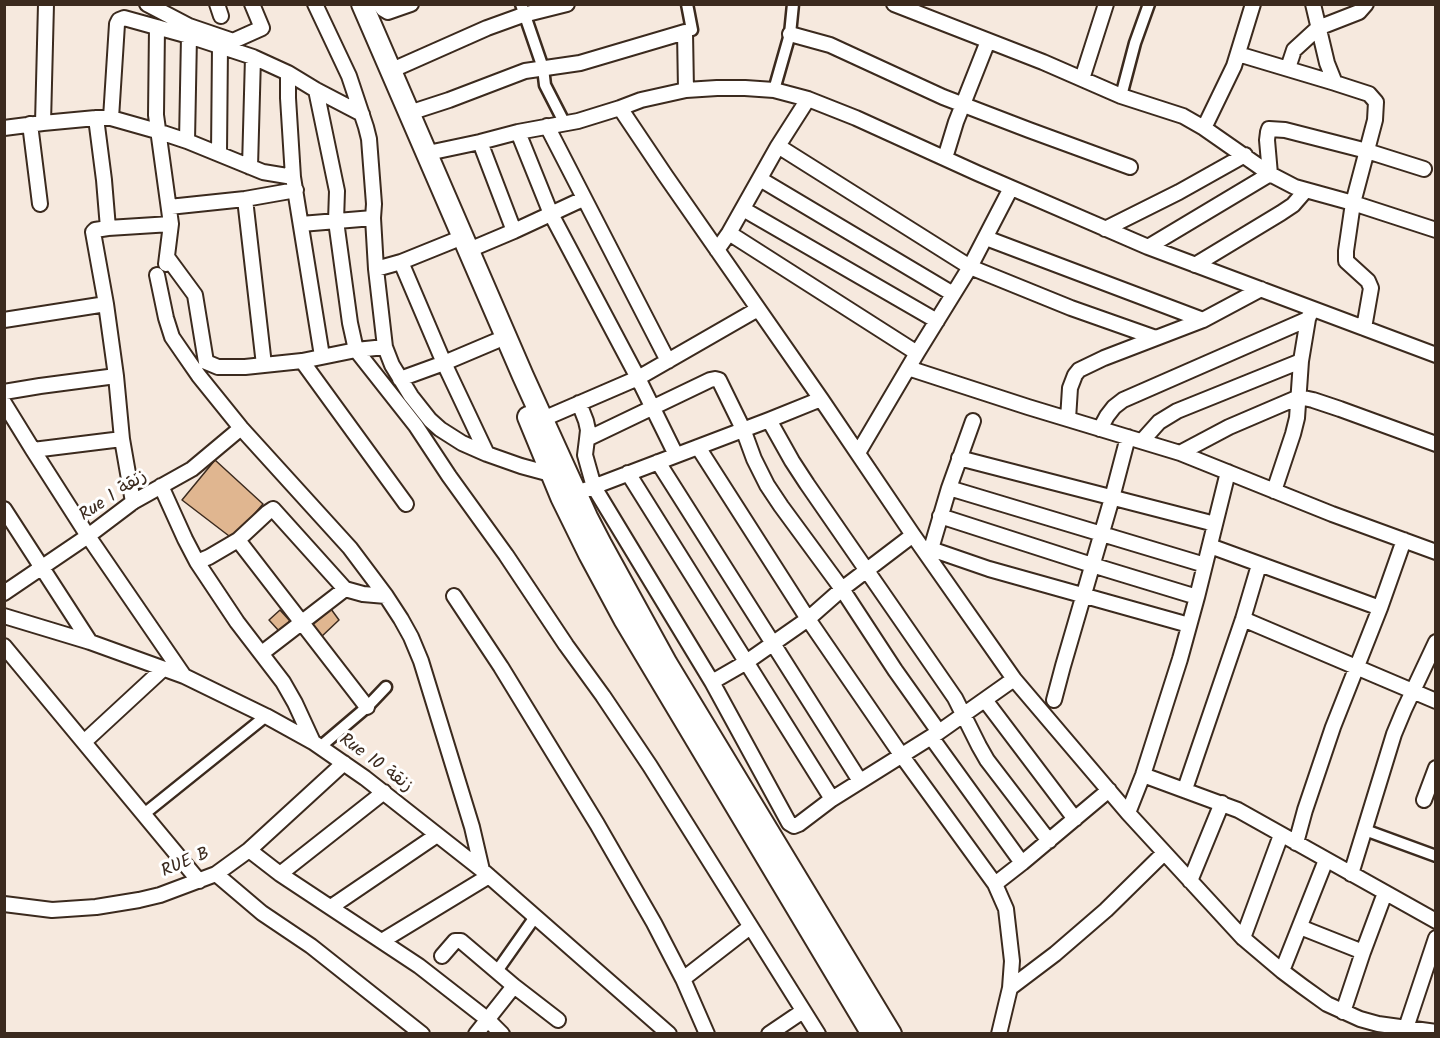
<!DOCTYPE html>
<html>
<head>
<meta charset="utf-8">
<style>
	body { margin:0 }
	#map { position:relative; width:1440px; height:1038px; overflow:hidden; background:#f6e9de; font-family:Kalam,sans-serif }
	canvas { display:block }
	.frame { position:absolute; inset:0; border:6px solid #3b2a1e; pointer-events:none }
</style>
</head>
<body>
<div id="map">
<canvas width="1440" height="1038"></canvas>
<div class="frame"></div>
</div>
<script>
const context = document.querySelector('canvas').getContext('2d');
context.lineJoin = 'round';
function fillPath(path, color) { context.fillStyle = color; context.fill(path, 'evenodd'); }
const toPath = rows => new Path2D(rows.map(r => 'M' + r).join(''));
function stroke(path, color, width, dash) { context.strokeStyle = color; context.lineWidth = width; context.lineCap = dash ? 'butt' : 'round'; context.setLineDash(dash || []); context.stroke(path); }
function label(font, color, halo, rows, align = 'center') {
  context.font = font + ' Kalam,"Playpen Sans Arabic",sans-serif'; context.lineWidth = 6; context.setLineDash([]); context.textBaseline = 'middle'; context.strokeStyle = halo; context.fillStyle = color; for (const [text, x, y, turn = 0] of rows) {
    context.save(); context.translate(x, y); context.rotate((+turn || 0) * Math.PI / 180); context.textAlign = isNaN(turn) ? turn : align; if (halo) context.strokeText(text, 0, 0); context.fillText(text, 0, 0); context.restore();
  }
}
const building = toPath([
	[215,460,263,504,233,539,182,500,215,460],
	[331,609,339,620,320,638,310,627,331,609],
	[280,610,290,621,279,631,269,620,280,610]
]);
fillPath(building, '#e0b690');
stroke(building, '#3b2a1e', 1.5);
const pedestrian = toPath([
	[521,4,543,68,545,85,565,124],
	[687,4,692,30],
	[774,90,790,34,793,4],
	[1121,96,1135,43,1149,4],
	[320,747,367,707,386,687],
	[144,814,266,716],
	[1365,830,1436,856],
	[497,971,535,917]
]);
const minor = toPath([
	[147,4,189,26,233,41,262,28,252,4],
	[217,4,221,16],
	[379,4,383,9,388,12,411,4],
	[894,4,1043,62,1121,96,1183,116,1204,128,1270,174,1295,187,1353,203,1436,230],
	[1313,4,1327,63,1335,83,1369,94,1376,102,1375,120,1353,203,1346,251,1346,261,1368,281,1371,288,1364,328],
	[157,27,156,115,171,224,166,264],
	[790,34,830,45,943,97,1029,130,1130,167],
	[1238,54,1335,83],
	[1288,68,1294,50,1318,28,1359,12,1366,4],
	[390,71,487,28,523,15,567,4],
	[288,73,288,98,293,177,322,356],
	[1082,79,1106,4],
	[316,90,337,191,336,221,350,323,356,350,416,426,449,476,506,555,566,645,603,696,650,766,818,1034],
	[620,108,665,175,821,399,913,535,1014,679,1128,813,1243,938,1282,971,1302,986,1327,1004,1360,1019,1378,1024,1436,1032],
	[409,113,449,100,525,71,580,63,685,32,686,90],
	[96,118,104,180,108,228],
	[111,118,117,24,119,20,124,18,189,36,253,57,288,73,316,90,362,114],
	[43,123,46,4],
	[30,124,40,204],
	[547,126,668,361],
	[4,128,43,123,96,118,111,118,157,131,187,141,263,172,293,177],
	[1204,128,1234,66,1253,4],
	[518,132,551,214,638,378,676,455],
	[187,141,189,36],
	[480,142,514,231],
	[778,146,970,267,1071,308,1156,338],
	[219,153,220,46],
	[428,153,480,142,518,132,578,121,620,108,641,100,686,90,717,88,745,88,774,90,808,99,856,118,977,173,1148,247,1436,355],
	[945,158,956,122,988,41],
	[250,167,253,57],
	[760,179,953,294],
	[245,199,264,365],
	[169,207,245,199,296,190],
	[743,209,937,321],
	[373,218,376,269,385,347,392,365,411,396,430,420,440,429,462,443,487,454,521,466,558,476],
	[301,224,373,218,374,204,369,139,366,127,349,76,315,4],
	[1105,229,1179,192,1245,155],
	[729,233,917,353],
	[986,238,1203,320],
	[1148,247,1270,174,1267,140,1268,132,1269,129,1285,130,1367,151,1424,169],
	[469,250,514,231,583,199],
	[717,250,729,233,778,146,808,99],
	[167,257,195,295,206,362,218,367,245,367,302,361,356,350,385,347],
	[401,262,444,363,487,454],
	[1195,265,1281,213,1293,205,1306,190],
	[376,269,401,262,453,241],
	[157,275,166,318,172,337,183,353,199,376,241,428,350,548,386,596,401,619,411,637,421,661,472,827,482,870],
	[4,320,106,304],
	[302,361,406,504],
	[908,368,1028,407,1180,453,1332,514,1436,552],
	[400,379,444,363,496,341],
	[4,392,40,386,116,376],
	[4,403,33,450,88,536,184,676],
	[579,403,586,421,588,430,587,439],
	[543,419,638,378,758,309],
	[1068,419,1070,388,1075,375,1079,370,1104,358,1203,320,1261,289],
	[769,420,792,461,807,484,955,698,979,746,987,760,1049,841],
	[1100,429,1107,416,1114,407,1123,400,1308,319,1312,309],
	[1142,441,1159,422,1177,411,1301,361],
	[698,447,808,619,902,756,995,884,1006,909,1012,961,1010,988,999,1034],
	[33,450,122,439],
	[858,453,917,353,970,267,1011,188],
	[1180,453,1229,427,1299,397,1313,400,1340,409,1436,444],
	[959,458,1215,524],
	[658,462,860,781],
	[628,473,832,799],
	[161,486,185,539,197,562,237,622,283,682,295,703,313,742],
	[949,488,1205,565],
	[585,490,769,420,821,399],
	[1274,491,1293,434,1297,418,1301,361,1308,319],
	[133,502,122,439,116,376,106,304,93,232,95,230,108,228,171,224],
	[4,509,90,642],
	[940,516,1092,565,1197,597],
	[238,540,367,707],
	[1210,546,1380,608],
	[931,549,949,488,973,421],
	[930,559,931,549,989,569,1189,625],
	[197,562,209,557,238,540,267,513,273,509,345,589,363,594,386,596],
	[4,593,88,536,133,502,192,469,241,428],
	[454,596,501,667,597,824,654,923,683,979,707,1034],
	[4,616,90,642,184,676,266,716,313,742,365,778,482,870,669,1034],
	[1243,619,1436,701],
	[4,646,199,881],
	[262,653,345,589],
	[712,682,745,663,808,619,842,589,913,535],
	[985,700,1075,819],
	[1054,700,1063,666,1112,498,1128,437],
	[939,732,895,670,842,589,781,506,767,485,754,459,743,429,719,380,715,379,710,380,587,439,585,455,594,487,712,682,789,823,794,826,799,824,832,799,939,732,1014,679],
	[931,737,1022,863],
	[84,742,163,669],
	[1143,775,1238,810,1436,921],
	[1185,789,1243,619,1259,565],
	[1424,800,1436,768],
	[1128,813,1143,775,1180,659,1197,597,1228,472],
	[1296,843,1305,810,1333,727,1380,608,1404,540],
	[249,850,280,874,419,966,487,1019,502,1034],
	[216,874,262,913,311,946,422,1034],
	[280,874,384,792],
	[1351,874,1394,734,1404,710,1436,642],
	[1190,881,1222,803],
	[995,884,1022,863,1109,790],
	[4,904,52,910,96,907,139,900,160,895,216,874,249,850,344,763],
	[331,907,437,835],
	[1300,927,1363,952],
	[1243,938,1281,835],
	[382,941,489,876],
	[442,956,455,941,461,941,514,986,558,1020],
	[1282,971,1326,860],
	[683,979,750,927],
	[1010,988,1055,954,1106,910,1164,853],
	[1343,1012,1363,952,1385,893],
	[476,1034,514,986],
	[769,1034,803,1011],
	[1404,1034,1436,938]
]);
const secondary = toPath([
	[362,4,523,376,587,517,601,544,667,664,891,1034],
	[528,417,561,497,589,554,624,619,872,1034]
]);
stroke(pedestrian, '#3b2a1e', 15);
stroke(minor, '#3b2a1e', 18);
stroke(secondary, '#3b2a1e', 24);
stroke(pedestrian, '#fff', 10);
stroke(minor, '#fff', 14);
stroke(secondary, '#fff', 20);
label('18px', '#3b2a1e', '#fff', [
	["Rue 1 زنقة",114,497,-34],
	["Rue 10 زنقة",375,764,36],
	["RUE B",186,864,-23]
]);
</script>
</body>
</html>
